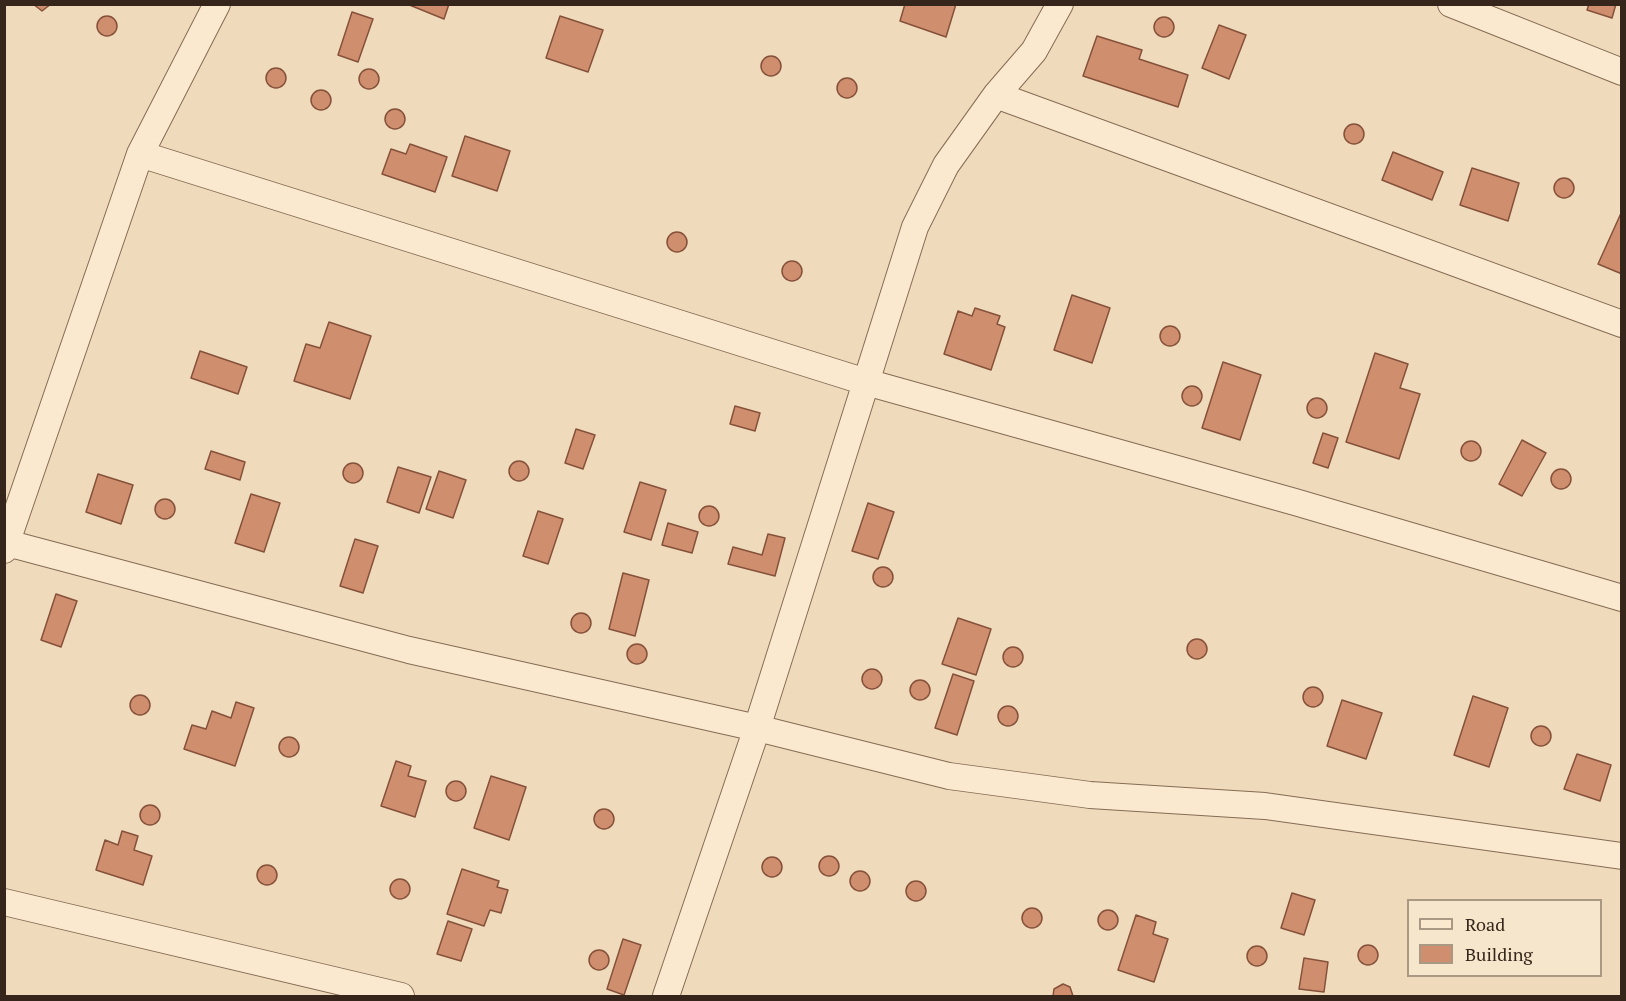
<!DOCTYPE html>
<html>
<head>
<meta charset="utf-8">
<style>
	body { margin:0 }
	#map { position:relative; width:1626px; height:1001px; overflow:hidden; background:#efdbbb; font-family:"PT Serif",serif }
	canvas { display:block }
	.frame { position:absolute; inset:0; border:6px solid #35251a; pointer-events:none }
	.legend { position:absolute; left:1407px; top:899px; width:195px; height:78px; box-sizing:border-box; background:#f6e6cb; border:2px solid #a99984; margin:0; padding:8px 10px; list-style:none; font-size:18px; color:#35251a }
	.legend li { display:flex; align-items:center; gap:12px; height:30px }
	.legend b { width:30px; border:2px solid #a99984 }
</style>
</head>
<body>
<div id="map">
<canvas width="1626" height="1001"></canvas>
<div class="frame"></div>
<ul class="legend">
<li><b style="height:8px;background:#fae9ce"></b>Road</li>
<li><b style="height:16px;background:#cf8f6f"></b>Building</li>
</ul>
</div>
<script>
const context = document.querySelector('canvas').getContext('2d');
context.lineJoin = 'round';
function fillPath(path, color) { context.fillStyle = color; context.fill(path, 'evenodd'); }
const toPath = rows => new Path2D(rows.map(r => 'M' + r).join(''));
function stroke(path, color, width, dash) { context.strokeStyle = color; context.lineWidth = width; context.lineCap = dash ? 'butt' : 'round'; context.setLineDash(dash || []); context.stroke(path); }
const building = toPath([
	[33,4,51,4,42,11,33,4],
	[407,4,449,4,444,19,407,4],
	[905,4,956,4,946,37,900,21,905,4],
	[1589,4,1616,4,1612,18,1587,10,1589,4],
	[352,12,373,19,358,62,338,55,352,12],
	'97 26a10 10 0 1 1 20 0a10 10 0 1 1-20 0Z',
	[560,16,603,30,588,72,546,58,560,16],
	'1154 27a10 10 0 1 1 20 0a10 10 0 1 1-20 0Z',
	[1219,25,1246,35,1229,79,1202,68,1219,25],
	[1097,36,1142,50,1139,59,1188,75,1178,107,1083,76,1097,36],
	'761 66a10 10 0 1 1 20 0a10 10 0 1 1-20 0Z',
	'266 78a10 10 0 1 1 20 0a10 10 0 1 1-20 0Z',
	'359 79a10 10 0 1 1 20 0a10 10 0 1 1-20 0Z',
	'837 88a10 10 0 1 1 20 0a10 10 0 1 1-20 0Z',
	'311 100a10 10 0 1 1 20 0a10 10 0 1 1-20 0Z',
	'385 119a10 10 0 1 1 20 0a10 10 0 1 1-20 0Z',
	'1344 134a10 10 0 1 1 20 0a10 10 0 1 1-20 0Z',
	[465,136,510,151,497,191,452,176,465,136],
	[410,144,447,157,435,192,382,174,391,149,406,154,410,144],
	[1393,152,1443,172,1432,200,1382,180,1393,152],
	[1472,168,1519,183,1508,221,1460,205,1472,168],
	'1554 188a10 10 0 1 1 20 0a10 10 0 1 1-20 0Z',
	[1622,211,1622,274,1598,264,1622,211],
	'667 242a10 10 0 1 1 20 0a10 10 0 1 1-20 0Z',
	'782 271a10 10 0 1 1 20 0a10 10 0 1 1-20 0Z',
	[1072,295,1110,308,1092,363,1054,350,1072,295],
	[975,308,1000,316,997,324,1005,327,991,370,944,354,958,311,972,316,975,308],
	[329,322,371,336,350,399,294,381,306,344,320,348,329,322],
	'1160 336a10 10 0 1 1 20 0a10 10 0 1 1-20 0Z',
	[200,351,247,367,238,394,191,378,200,351],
	[1375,353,1408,364,1400,388,1420,394,1399,459,1346,442,1375,353],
	[1223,362,1261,375,1240,440,1202,428,1223,362],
	'1182 396a10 10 0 1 1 20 0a10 10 0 1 1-20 0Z',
	'1307 408a10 10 0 1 1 20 0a10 10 0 1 1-20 0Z',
	[735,406,760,413,755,431,730,424,735,406],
	[576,429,595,435,583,469,565,463,576,429],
	[1323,433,1338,438,1328,468,1313,463,1323,433],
	[1522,440,1546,453,1522,496,1499,484,1522,440],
	'1461 451a10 10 0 1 1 20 0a10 10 0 1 1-20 0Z',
	[211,451,245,462,240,480,205,469,211,451],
	'509 471a10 10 0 1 1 20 0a10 10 0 1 1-20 0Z',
	'343 473a10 10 0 1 1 20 0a10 10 0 1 1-20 0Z',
	[398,467,431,477,419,513,387,502,398,467],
	'1551 479a10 10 0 1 1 20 0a10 10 0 1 1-20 0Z',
	[439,471,466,480,453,518,426,509,439,471],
	[98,474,133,485,121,524,86,512,98,474],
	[640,482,666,490,651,540,624,532,640,482],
	[251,494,280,503,264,552,235,543,251,494],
	'155 509a10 10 0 1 1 20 0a10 10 0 1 1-20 0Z',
	[868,503,894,512,878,559,852,551,868,503],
	'699 516a10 10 0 1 1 20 0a10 10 0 1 1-20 0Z',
	[538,511,563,519,548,564,523,556,538,511],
	[668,523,698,532,692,553,662,545,668,523],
	[768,534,785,538,775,576,728,564,733,547,762,555,768,534],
	[355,539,378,546,363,593,340,586,355,539],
	'873 577a10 10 0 1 1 20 0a10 10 0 1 1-20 0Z',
	[623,573,649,580,635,636,609,629,623,573],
	[56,594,77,601,61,647,41,640,56,594],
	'571 623a10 10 0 1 1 20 0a10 10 0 1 1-20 0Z',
	[958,618,991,629,976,675,942,664,958,618],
	'1187 649a10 10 0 1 1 20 0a10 10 0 1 1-20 0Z',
	'627 654a10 10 0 1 1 20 0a10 10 0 1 1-20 0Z',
	'1003 657a10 10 0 1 1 20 0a10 10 0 1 1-20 0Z',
	'862 679a10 10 0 1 1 20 0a10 10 0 1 1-20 0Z',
	[953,674,974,681,957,735,935,728,953,674],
	'910 690a10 10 0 1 1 20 0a10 10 0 1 1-20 0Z',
	'1303 697a10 10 0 1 1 20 0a10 10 0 1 1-20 0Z',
	'130 705a10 10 0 1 1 20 0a10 10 0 1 1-20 0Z',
	[1473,696,1508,708,1489,767,1454,755,1473,696],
	[1342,700,1382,713,1366,759,1327,746,1342,700],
	[236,702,254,708,235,766,184,749,192,725,206,729,212,711,231,718,236,702],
	'998 716a10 10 0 1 1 20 0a10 10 0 1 1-20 0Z',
	'1531 736a10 10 0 1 1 20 0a10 10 0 1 1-20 0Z',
	'279 747a10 10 0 1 1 20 0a10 10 0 1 1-20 0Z',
	[1577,754,1611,765,1600,801,1564,789,1577,754],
	[396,761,411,766,408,776,426,781,415,817,381,806,396,761],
	[491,776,526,787,509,840,474,828,491,776],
	'446 791a10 10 0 1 1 20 0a10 10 0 1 1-20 0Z',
	'140 815a10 10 0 1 1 20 0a10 10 0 1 1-20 0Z',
	'594 819a10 10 0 1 1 20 0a10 10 0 1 1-20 0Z',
	[122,831,138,836,134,850,152,856,143,885,96,870,105,840,118,845,122,831],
	'819 866a10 10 0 1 1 20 0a10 10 0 1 1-20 0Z',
	'762 867a10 10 0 1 1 20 0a10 10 0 1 1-20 0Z',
	'257 875a10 10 0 1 1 20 0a10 10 0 1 1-20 0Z',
	[462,869,499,881,497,887,508,890,501,913,490,910,484,926,447,914,462,869],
	'850 881a10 10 0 1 1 20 0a10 10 0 1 1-20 0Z',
	'390 889a10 10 0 1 1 20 0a10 10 0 1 1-20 0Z',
	'906 891a10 10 0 1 1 20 0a10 10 0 1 1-20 0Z',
	[1292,893,1315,900,1304,935,1281,928,1292,893],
	'1022 918a10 10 0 1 1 20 0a10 10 0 1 1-20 0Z',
	'1098 920a10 10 0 1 1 20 0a10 10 0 1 1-20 0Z',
	[1136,915,1156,922,1153,934,1168,939,1154,982,1118,970,1136,915],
	[448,921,472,929,461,961,437,954,448,921],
	[623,939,641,945,624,995,607,989,623,939],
	'1358 955a10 10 0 1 1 20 0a10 10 0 1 1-20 0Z',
	'1247 956a10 10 0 1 1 20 0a10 10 0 1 1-20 0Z',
	'589 960a10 10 0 1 1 20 0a10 10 0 1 1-20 0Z',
	[1304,958,1328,962,1324,992,1299,989,1304,958],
	[1063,984,1070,987,1073,996,1053,996,1054,989,1063,984]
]);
fillPath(building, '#cf8f6f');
stroke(building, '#86513a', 1.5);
const minor = toPath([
	[1451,4,1622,72],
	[996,95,1622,324],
	[140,154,866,382,1295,502,1622,598],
	[7,543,409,650,757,728,949,776,1090,795,1265,806,1622,856],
	[4,550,140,154,217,4],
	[4,902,401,996],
	[666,996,757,728,915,227,946,165,996,95,1034,51,1060,4]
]);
stroke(minor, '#866b55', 28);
stroke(minor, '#fae9ce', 26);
</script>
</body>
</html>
